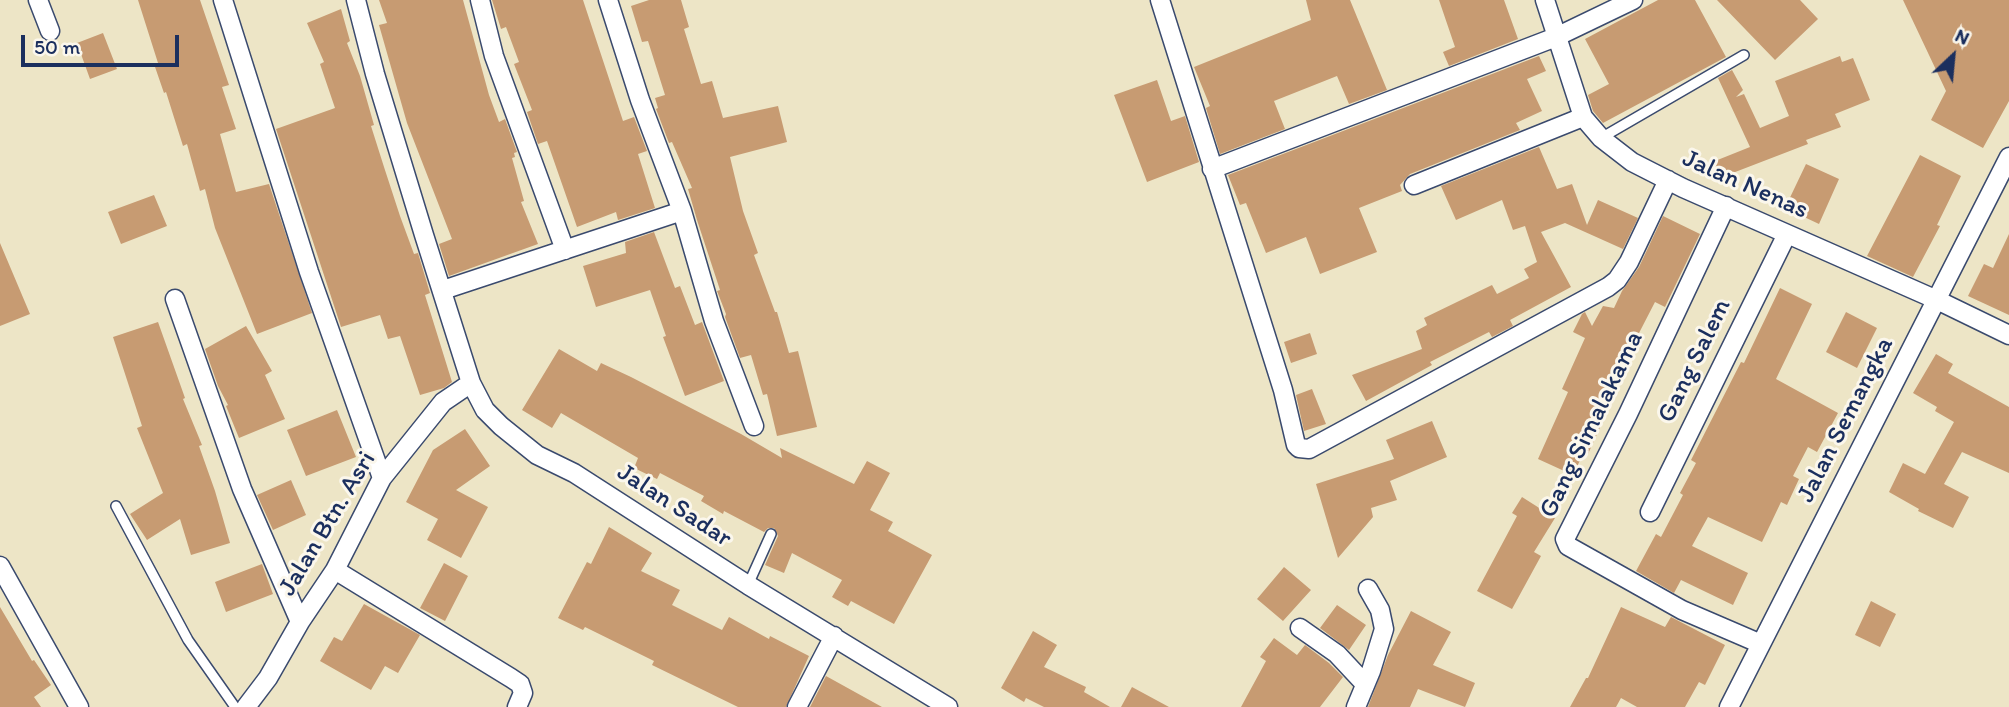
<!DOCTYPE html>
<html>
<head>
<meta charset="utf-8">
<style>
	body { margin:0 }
	#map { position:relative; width:2009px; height:707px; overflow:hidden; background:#ede5c6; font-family:Itim,sans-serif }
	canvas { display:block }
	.north { position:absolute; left:1918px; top:21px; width:70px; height:70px; -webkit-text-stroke:5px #fbf7ec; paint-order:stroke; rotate:26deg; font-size:19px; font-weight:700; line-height:28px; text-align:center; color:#1b2f5e }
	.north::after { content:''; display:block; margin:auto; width:24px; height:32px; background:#1b2f5e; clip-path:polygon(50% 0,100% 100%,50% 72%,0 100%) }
	.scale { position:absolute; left:21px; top:35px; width:158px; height:32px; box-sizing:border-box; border:4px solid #1b2f5e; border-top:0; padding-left:9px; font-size:21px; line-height:24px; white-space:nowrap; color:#1b2f5e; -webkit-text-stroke:5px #fbf7ec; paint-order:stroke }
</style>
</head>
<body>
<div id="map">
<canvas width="2009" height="707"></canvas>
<div class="north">N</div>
<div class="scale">50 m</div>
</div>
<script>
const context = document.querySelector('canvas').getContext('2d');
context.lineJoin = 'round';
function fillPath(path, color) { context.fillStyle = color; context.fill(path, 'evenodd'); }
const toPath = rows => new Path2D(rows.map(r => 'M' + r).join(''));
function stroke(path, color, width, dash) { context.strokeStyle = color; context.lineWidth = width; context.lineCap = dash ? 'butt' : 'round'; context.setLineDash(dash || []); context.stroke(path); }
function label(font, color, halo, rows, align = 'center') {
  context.font = font + ' Itim,sans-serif'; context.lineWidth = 6; context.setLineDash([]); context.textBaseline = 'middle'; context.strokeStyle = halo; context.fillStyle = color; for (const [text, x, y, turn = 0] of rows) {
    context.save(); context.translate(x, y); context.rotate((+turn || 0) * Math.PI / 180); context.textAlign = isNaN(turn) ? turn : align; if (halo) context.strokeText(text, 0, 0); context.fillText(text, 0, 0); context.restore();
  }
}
fillPath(toPath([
	[138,0,200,0,229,85,222,87,236,129,220,134,236,192,269,184,312,313,257,334,215,228,205,189,200,191,187,144,183,146,166,92,164,93,154,64,158,63],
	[379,0,463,0,489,95,499,122,505,119,517,152,514,153,515,157,512,158,524,201,521,202,538,244,449,276,439,244,452,239,407,123,379,25,387,23],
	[492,0,583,0,623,121,634,117,647,151,638,154,655,208,618,220,616,212,577,227,547,141,538,144,527,112,532,110,514,64,519,62,506,27,501,29],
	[649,0,681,0,689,27,684,29,701,84,712,81,723,118,778,106,787,142,730,157,743,211,758,253,754,255,775,312,777,312,789,353,798,351,817,427,777,436,767,394,763,395,751,355,740,358,725,317,726,314,717,291,720,290,697,220,688,189,692,188,672,142,669,143,656,109,658,108,655,98,665,95,648,41,642,42,631,6],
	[1306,0,1350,0,1387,90,1349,104,1337,76,1274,101,1285,129,1220,154,1206,108,1210,106,1194,67,1311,20],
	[1439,0,1504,0,1518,39,1449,66,1443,52,1455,47],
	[1658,0,1695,0,1726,57,1603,123,1593,111,1588,95,1609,84,1585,39],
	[1717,0,1800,0,1818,19,1775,60],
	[1903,0,2009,0,2009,101,1983,148,1931,120,1946,91],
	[341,9,350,41,347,43,360,76,374,125,371,126,384,167,400,216,414,254,418,253,430,293,425,295,452,382,444,388,420,395,400,336,388,339,380,315,341,327,276,129,335,108,320,64,324,62,307,23],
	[103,33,117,69,90,79,77,43],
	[1539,56,1546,71,1527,79,1542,111,1516,123,1520,130,1410,174,1400,185,1402,191,1359,208,1377,252,1320,274,1306,237,1266,253,1246,203,1240,205,1228,175],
	[1840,56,1842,62,1853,58,1870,100,1835,114,1841,127,1806,140,1808,144,1717,179,1710,163,1750,147,1718,78,1732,70,1743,90,1736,97,1744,94,1760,128,1789,116,1775,81],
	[1157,80,1171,121,1185,116,1199,162,1147,182,1114,95],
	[1539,147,1557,189,1572,184,1587,225,1598,200,1638,218,1623,249,1565,223,1541,232,1571,287,1510,320,1513,326,1492,337,1489,332,1430,362,1432,365,1366,401,1352,375,1422,349,1416,331,1427,325,1424,318,1492,285,1497,294,1529,278,1524,269,1537,262,1525,226,1513,230,1502,200,1456,220,1441,186],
	[1920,155,1961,176,1937,225,1940,226,1913,277,1867,256],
	[1806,164,1839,179,1819,224,1785,208],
	[154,195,167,226,121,244,108,212],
	[1663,216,1700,234,1665,307,1655,302,1622,366,1616,364,1596,409,1606,414,1588,454,1584,452,1573,475,1538,459,1568,392,1562,389,1585,338,1573,332,1582,314,1585,312,1592,326,1603,306,1614,308,1622,291,1639,267],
	[654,232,675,288,680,286,695,325,702,322,724,381,685,396,663,337,666,336,650,290,596,307,583,266,626,253,625,242],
	[2009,234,2009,315,1968,296,1984,264,1993,268],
	[0,243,30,314,0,326],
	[1780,288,1812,304,1776,379,1838,413,1817,452,1808,447,1793,476,1799,479,1787,505,1781,502,1762,542,1708,517,1692,546,1748,573,1733,605,1681,580,1674,593,1636,571,1656,534,1661,537,1683,495,1680,493,1696,463,1691,460,1741,362,1744,363],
	[1846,312,1877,328,1857,368,1826,352],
	[158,322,185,398,183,399,202,445,199,446,215,491,230,543,191,555,180,519,147,540,130,514,163,493,137,428,142,426,113,337],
	[246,326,272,371,265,375,285,419,239,438,226,406,228,405,218,386,205,349],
	[1310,333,1317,354,1291,363,1284,342],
	[559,349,597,371,601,363,631,377,741,434,782,458,780,448,854,484,867,461,890,473,870,510,893,522,888,531,932,555,894,624,851,601,848,606,832,597,842,580,792,553,784,573,765,565,778,536,774,528,768,528,764,532,724,511,723,514,701,501,704,496,660,473,657,479,634,468,638,458,561,413,552,428,522,410],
	[1936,354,1953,364,1948,373,2009,407,2009,473,1962,452,1944,484,1969,497,1953,528,1918,511,1919,509,1889,492,1903,463,1925,474,1954,422,1935,411,1937,407,1913,393],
	[1312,389,1326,424,1304,431,1296,395],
	[337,410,356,457,306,476,287,430],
	[1432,421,1447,457,1390,481,1397,500,1371,508,1373,517,1338,558,1316,484,1394,459,1386,440],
	[465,429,490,466,456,490,488,507,461,558,427,540,438,519,406,502,433,450],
	[291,480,306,515,273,530,257,495],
	[1522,497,1555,518,1534,552,1541,556,1512,609,1477,591,1517,516,1512,513],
	[609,527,652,553,641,571,680,590,672,605,722,630,729,617,769,639,770,636,809,656,786,707,738,707,652,665,654,661,585,627,583,630,558,618,587,562,591,564],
	[444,563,468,576,445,621,420,608],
	[262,564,273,594,226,612,215,582],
	[1284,567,1311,590,1283,621,1257,599],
	[1871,601,1896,614,1880,647,1855,635],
	[364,604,420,635,398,673,385,666,371,690,320,661,334,637,342,641],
	[1337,605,1366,625,1349,650,1320,628],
	[0,607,32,661,34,660,51,685,34,697,41,707,0,707],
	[1621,607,1665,627,1671,617,1725,645,1705,685,1699,682,1685,707,1637,707,1621,698,1616,707,1570,707,1586,678,1588,678],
	[1411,611,1451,632,1433,665,1475,683,1465,707,1418,689,1410,707,1368,707,1388,655],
	[1033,631,1057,645,1044,667,1086,687,1084,692,1110,707,1044,707,1026,698,1024,702,1001,688],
	[1274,638,1297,655,1305,645,1329,663,1343,677,1320,707,1241,707,1266,661,1260,657],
	[826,676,882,707,810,707],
	[1132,687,1169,707,1121,707]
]), '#c79b72');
const service = toPath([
	[1601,138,1744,55],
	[116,506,188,640,235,707],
	[748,585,771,534]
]);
const minor = toPath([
	[38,0,50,31],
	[223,0,309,272,382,478],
	[356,0,375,74,424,235,471,383,485,410,501,426,537,455,574,473,748,585,948,707],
	[480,0,494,56,565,250],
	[608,0,640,100,682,211,714,321,754,426],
	[1160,0,1283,390,1296,445,1299,448,1309,449,1608,287,1617,280,1629,262,1668,180],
	[1545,0,1583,117,1601,138,1632,162,1683,188,1937,300,2009,335],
	[1212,169,1556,37,1633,0],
	[1414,185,1583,117],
	[1726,206,1628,414,1565,539,1568,546,1682,610,1761,644],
	[443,290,682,211],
	[175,299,242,489,300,622],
	[1650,512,1787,234],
	[0,566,79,707],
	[335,570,511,678,520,684,523,693,517,707],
	[1300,628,1337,654,1365,684],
	[246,707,268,678,300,622,335,570,382,478,443,402,471,383],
	[797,707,834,636],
	[1356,707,1371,671,1384,629,1380,610,1368,589],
	[1729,707,2009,157]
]);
stroke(service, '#3a4a6e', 12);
stroke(minor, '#3a4a6e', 21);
stroke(service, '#fff', 9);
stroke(minor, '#fff', 18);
label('26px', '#1b2f5e', '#fbf7ec', [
	["Jalan Nenas",1745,185,24],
	["Gang Salem",1695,361,-64],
	["Jalan Semangka",1846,420,-63],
	["Gang Simalakama",1592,425,-64],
	["Jalan Sadar",674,506,33],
	["Jalan Btn. Asri",328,524,-59]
]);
</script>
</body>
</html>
